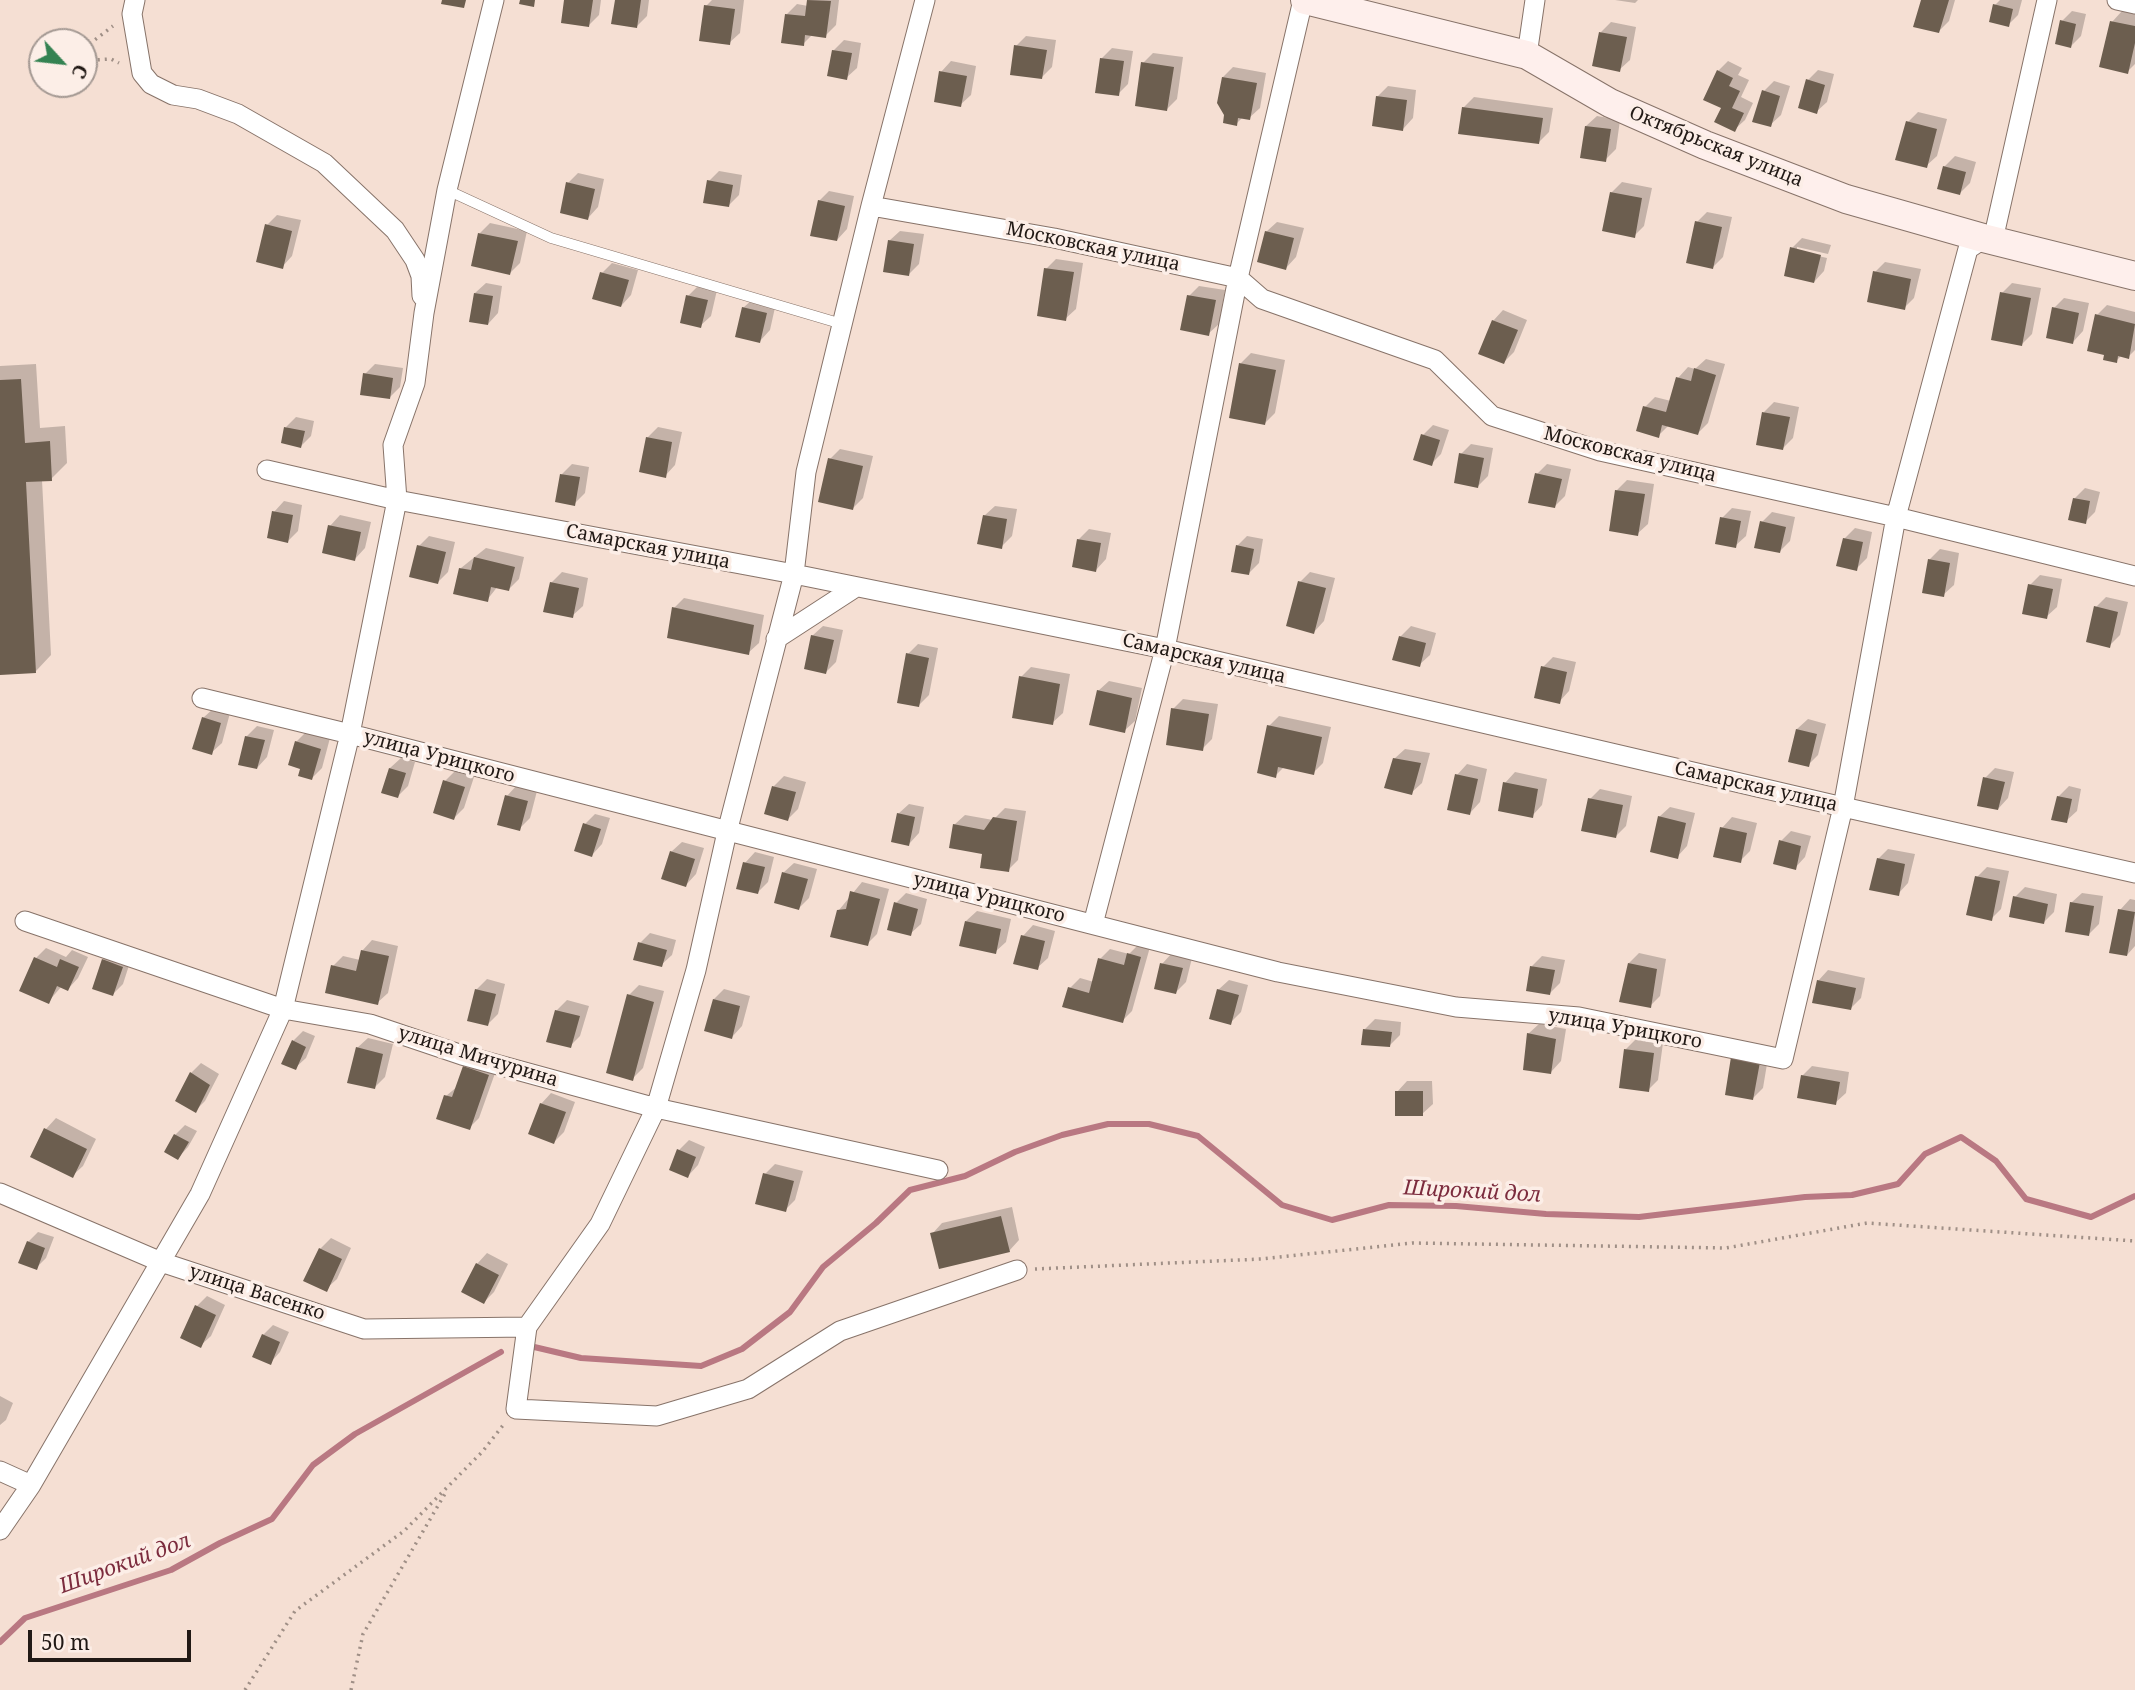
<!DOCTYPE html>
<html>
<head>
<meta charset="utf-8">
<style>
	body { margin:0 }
	#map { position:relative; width:2135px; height:1690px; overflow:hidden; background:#f5dfd3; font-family:"Noto Serif",serif }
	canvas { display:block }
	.north { position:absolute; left:28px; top:28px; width:70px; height:70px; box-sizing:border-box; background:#fceee7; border:2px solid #a49993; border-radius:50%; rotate:117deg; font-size:19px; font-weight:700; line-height:28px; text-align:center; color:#211915 }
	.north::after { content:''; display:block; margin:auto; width:24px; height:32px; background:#348252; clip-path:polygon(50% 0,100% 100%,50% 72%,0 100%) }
	.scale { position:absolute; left:28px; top:1630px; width:163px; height:32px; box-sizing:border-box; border:4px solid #211915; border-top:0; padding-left:9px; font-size:21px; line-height:24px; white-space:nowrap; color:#211915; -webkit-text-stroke:5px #fceee7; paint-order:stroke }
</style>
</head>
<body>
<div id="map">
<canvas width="2135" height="1690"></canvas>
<div class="north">С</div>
<div class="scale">50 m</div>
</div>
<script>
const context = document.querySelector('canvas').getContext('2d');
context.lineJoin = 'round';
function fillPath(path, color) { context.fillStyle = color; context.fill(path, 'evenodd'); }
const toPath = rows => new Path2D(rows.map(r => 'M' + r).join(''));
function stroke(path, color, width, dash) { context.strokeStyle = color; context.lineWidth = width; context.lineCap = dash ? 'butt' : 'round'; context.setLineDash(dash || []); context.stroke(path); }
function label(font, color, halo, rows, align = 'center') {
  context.font = font + ' "Noto Serif",serif'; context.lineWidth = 7; context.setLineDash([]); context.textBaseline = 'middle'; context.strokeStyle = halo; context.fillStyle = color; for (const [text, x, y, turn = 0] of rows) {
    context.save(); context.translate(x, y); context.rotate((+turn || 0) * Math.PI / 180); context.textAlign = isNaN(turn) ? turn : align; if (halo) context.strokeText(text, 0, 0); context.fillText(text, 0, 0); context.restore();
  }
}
fillPath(toPath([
	[566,0,601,0,599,15,589,25],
	[616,0,649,0,647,16,637,26],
	[712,0,744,0,740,33,729,43,706,6],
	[809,0,839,0,836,25,825,36,813,34,803,44,787,14,797,4,808,6],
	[1615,0,1638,0,1635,3],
	[1923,0,1955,0,1949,21,1939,31],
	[2000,0,2022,0,2018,15,2008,25,1995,5],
	[2072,11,2086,14,2081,36,2071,46,2062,21],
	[2122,11,2135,14,2135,64,2127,72,2112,22],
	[1611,22,1636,27,1630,60,1619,70,1601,32],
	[1026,36,1056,40,1052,67,1042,77,1016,46],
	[844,40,861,43,857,68,846,78,833,51],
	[1112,48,1133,51,1128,84,1118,94,1101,59],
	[1153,53,1183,57,1177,99,1167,109,1143,63],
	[951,61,976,66,971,95,960,105,941,72],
	[1728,61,1742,68,1738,75,1749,80,1741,97,1753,103,1745,120,1734,130,1723,107,1718,71],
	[1233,67,1266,73,1260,108,1249,118,1243,117,1236,124,1223,77],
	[1818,70,1834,74,1827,102,1816,112,1808,80],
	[1774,81,1790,86,1781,115,1770,125,1764,91],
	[1388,86,1416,90,1413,118,1403,129,1377,97],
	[1474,97,1553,108,1549,132,1539,142,1463,108],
	[1918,112,1947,119,1937,156,1926,166,1908,122],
	[1597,116,1620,120,1616,149,1605,160,1586,126],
	[1955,156,1976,162,1970,183,1960,193,1944,167],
	[719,171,742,175,739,195,728,206,709,181],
	[578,173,604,179,598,207,588,218,568,183],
	[1622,182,1652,188,1644,226,1634,236,1611,193],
	[829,191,854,196,847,229,837,240,819,201],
	[1707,212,1732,217,1723,257,1713,267,1697,222],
	[277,215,301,220,292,256,282,267,267,225],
	[1277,222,1304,228,1296,257,1286,268,1266,232],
	[490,223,527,231,520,263,510,273,480,233],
	[900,231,924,234,919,264,909,274,889,241],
	[1802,238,1831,245,1828,254,1797,247,1797,251,1827,258,1824,271,1814,282,1792,248],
	[1056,259,1083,263,1076,309,1065,319,1046,269],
	[1885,262,1921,269,1914,298,1904,308,1875,272],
	[612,263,638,270,631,295,621,306,602,273],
	[486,283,502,286,498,313,488,324,475,293],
	[2012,283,2041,288,2032,334,2022,344,2002,293],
	[698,286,717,290,711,316,700,326,688,296],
	[1199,286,1225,290,1219,324,1208,334,1189,296],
	[754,298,776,303,770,330,760,341,743,308],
	[2064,298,2089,303,2083,331,2073,342,2054,308],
	[2107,305,2135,312,2135,350,2128,357,2122,355,2116,361,2097,315],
	[1503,310,1527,320,1514,352,1504,362,1493,321],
	[1251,353,1285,360,1275,413,1265,423,1241,363],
	[1706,359,1725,364,1708,423,1698,433,1669,425,1658,436,1645,407,1655,397,1671,401,1678,378,1688,367,1695,369],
	[36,364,40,428,65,426,67,463,51,479,42,480,51,655,36,671,0,673,0,366],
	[375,364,403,368,400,387,390,397,365,374],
	[1774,402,1799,407,1793,438,1783,448,1764,412],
	[296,417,314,421,311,436,301,446,286,427],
	[1433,425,1449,430,1441,454,1431,464,1423,435],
	[658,427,682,432,675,465,665,476,647,438],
	[1471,444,1493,448,1488,476,1478,486,1461,454],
	[840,449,873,456,863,498,853,508,830,459],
	[572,464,589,467,585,493,574,504,562,474],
	[1547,464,1571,469,1565,496,1555,506,1537,474],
	[1627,480,1654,484,1648,524,1637,534,1617,490],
	[2085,488,2100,492,2095,512,2085,522,2074,499],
	[284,501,302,505,298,531,288,541,274,512],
	[995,506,1017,509,1012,536,1001,547,984,516],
	[1732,508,1751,511,1746,536,1735,546,1722,518],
	[1772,512,1795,517,1790,541,1780,551,1762,522],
	[340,515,371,522,365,548,355,559,330,526],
	[1855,528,1872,532,1867,558,1856,569,1844,539],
	[1089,529,1111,533,1106,559,1096,570,1079,539],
	[429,536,455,542,448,572,438,582,419,546],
	[1247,536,1263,539,1259,563,1249,573,1237,546],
	[486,548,524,557,519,579,509,589,498,586,487,600,461,568],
	[1940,549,1959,553,1954,585,1943,595,1929,560],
	[562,572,588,578,583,606,572,616,551,583],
	[1310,572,1335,578,1324,621,1314,632,1300,582],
	[2040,575,2062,579,2057,607,2046,617,2030,585],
	[2106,597,2128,602,2120,635,2109,646,2096,607],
	[684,598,764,615,759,643,748,653,674,608],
	[823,626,843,630,836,662,826,672,812,636],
	[1411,626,1436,633,1430,655,1419,665,1400,637],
	[918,644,938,648,929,695,919,705,908,654],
	[1553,657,1576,662,1569,691,1559,702,1543,667],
	[1031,667,1070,674,1063,713,1052,723,1021,677],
	[1109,681,1142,688,1135,721,1124,731,1098,691],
	[1183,699,1218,704,1212,739,1202,749,1173,709],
	[214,708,230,713,222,743,211,753,203,718],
	[1279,716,1331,727,1323,763,1313,773,1284,767,1275,776,1269,726],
	[1808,719,1826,724,1818,755,1808,765,1797,729],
	[257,726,274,730,267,757,257,768,246,737],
	[306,732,330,738,322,768,312,778,302,767,296,742],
	[1405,749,1430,753,1422,783,1411,793,1394,759],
	[401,758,415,762,408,786,398,796,390,768],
	[1467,764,1487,769,1480,802,1470,813,1457,775],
	[1995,768,2014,772,2008,798,1998,809,1985,778],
	[455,771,474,777,464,808,454,818,445,781],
	[1515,772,1547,779,1542,805,1532,816,1505,783],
	[784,776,806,782,798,809,788,819,774,786],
	[517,785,537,791,530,818,519,829,507,796],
	[2069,786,2081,789,2077,811,2066,821,2058,797],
	[1600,789,1632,796,1626,826,1616,836,1590,799],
	[909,804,924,807,919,833,909,844,898,814],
	[1670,807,1695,813,1687,846,1677,857,1659,817],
	[1005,808,1026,811,1018,860,1008,870,984,853,954,825,965,815,993,820],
	[595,814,610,818,602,844,592,855,585,824],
	[1732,817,1757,823,1750,851,1740,861,1722,828],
	[1791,831,1811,836,1805,857,1795,868,1781,841],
	[682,842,704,848,696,874,686,885,671,852],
	[1888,849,1915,854,1908,883,1898,894,1878,859],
	[755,852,774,857,768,882,758,892,745,863],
	[794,863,817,869,809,898,799,908,783,873],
	[1987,867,2009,871,2001,909,1991,919,1977,877],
	[862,882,889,889,877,934,867,944,839,910],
	[2025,887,2057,894,2054,912,2043,923,2015,897],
	[906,893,927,899,921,924,910,934,896,903],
	[2082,893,2103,896,2099,924,2089,934,2071,903],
	[2130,899,2135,900,2135,946,2127,955,2120,910],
	[977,911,1011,919,1006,942,995,952,966,921],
	[1033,925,1055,931,1048,958,1037,968,1023,936],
	[650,933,676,940,672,955,661,965,640,943],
	[372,940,398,946,388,993,377,1003,333,966,343,956,360,960,362,951],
	[1139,944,1150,947,1132,1011,1122,1021,1070,988,1080,978,1094,982,1100,959,1110,949,1129,954],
	[46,948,66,957,72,950,88,957,78,978,68,989,62,986,48,1002,36,958],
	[114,950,132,956,123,984,113,994,103,960],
	[1172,953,1192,958,1186,982,1176,992,1162,964],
	[1639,953,1666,959,1660,996,1650,1006,1629,963],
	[1542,956,1565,960,1560,983,1550,993,1532,966],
	[1828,970,1865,978,1861,998,1851,1008,1818,981],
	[487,979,505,984,498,1014,488,1024,476,990],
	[1229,980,1248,985,1241,1012,1230,1023,1218,990],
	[639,985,664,991,643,1068,632,1079,629,995],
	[724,989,750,996,742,1026,732,1037,714,999],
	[567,1000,589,1006,580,1036,570,1046,556,1011],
	[1375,1019,1401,1022,1400,1035,1389,1046,1365,1029],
	[1539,1024,1566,1029,1561,1061,1551,1072,1528,1034],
	[303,1031,315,1036,306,1058,295,1068,293,1041],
	[368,1038,393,1044,385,1077,374,1088,357,1048],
	[1636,1039,1663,1043,1658,1080,1648,1090,1626,1049],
	[1743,1048,1769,1052,1763,1088,1753,1098],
	[474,1057,498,1065,479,1118,469,1128,446,1096,458,1086,464,1067],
	[201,1063,219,1074,205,1101,195,1111,191,1073],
	[1812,1066,1849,1072,1846,1093,1835,1103,1802,1076],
	[1407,1081,1432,1081,1433,1104,1422,1114,1397,1092],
	[551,1093,575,1102,564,1132,554,1142,541,1104],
	[56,1118,96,1139,83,1166,72,1176,32,1156,46,1129],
	[185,1125,197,1131,188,1147,178,1158,175,1135],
	[689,1140,705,1147,698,1165,688,1176,679,1150],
	[775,1164,803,1171,795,1200,785,1210,765,1174],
	[1012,1207,1019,1240,1009,1251,932,1234,942,1223],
	[38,1232,54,1237,46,1258,36,1268,28,1242],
	[331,1238,351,1248,337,1279,326,1289,320,1249],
	[487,1253,508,1264,494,1292,484,1302,477,1264],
	[207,1296,225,1305,211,1336,200,1346,196,1307],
	[273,1325,289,1332,280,1352,270,1363,263,1335],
	[0,1396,13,1403,6,1420,0,1425]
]), '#0003');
stroke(toPath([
	[530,1346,581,1358,701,1366,742,1349,790,1312,823,1267,876,1223,910,1190,965,1176,1015,1152,1062,1135,1108,1124,1149,1124,1198,1136,1282,1205,1332,1220,1389,1205,1456,1206,1546,1214,1639,1217,1805,1197,1852,1195,1898,1184,1925,1154,1961,1137,1996,1161,2026,1199,2091,1217,2135,1196],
	[0,1642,25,1618,171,1570,220,1543,272,1519,313,1465,355,1434,501,1352]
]), '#b97882', 6);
fillPath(toPath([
	[442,0,466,0,464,8,441,4],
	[520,0,535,0,534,7,519,4],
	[564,0,593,0,589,27,561,23],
	[615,0,641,0,637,28,611,24],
	[807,0,831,1,826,38,805,35,804,46,781,43,785,14,805,16],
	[1921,0,1949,0,1939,33,1913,27],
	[1993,4,2013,9,2009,27,1989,22],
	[704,5,735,9,730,45,699,41],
	[2060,20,2076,24,2071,48,2055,44],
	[2110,21,2135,26,2135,43,2128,74,2099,67],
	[1599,32,1627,37,1620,72,1592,66],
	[1014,45,1047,50,1042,79,1010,75],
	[832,50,852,53,847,80,827,76],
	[1100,58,1124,61,1119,96,1095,93],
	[1141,62,1174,67,1167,111,1135,106],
	[1717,70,1733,78,1729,86,1740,91,1732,108,1744,113,1735,132,1714,122,1721,108,1703,100],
	[939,71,967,76,961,107,934,102],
	[1222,77,1257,83,1250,120,1238,118,1237,126,1223,123,1224,115,1217,103],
	[1806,79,1825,85,1817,114,1798,108],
	[1762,90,1780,96,1771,127,1752,122],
	[1376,96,1407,100,1403,131,1372,126],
	[1462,107,1543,118,1539,144,1458,134],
	[1906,121,1937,129,1927,168,1895,160],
	[1585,126,1611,129,1606,162,1580,158],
	[1943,166,1966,172,1960,195,1937,189],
	[707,180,733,185,729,207,703,203],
	[566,182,595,189,588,220,560,213],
	[1610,192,1642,198,1635,238,1602,231],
	[818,200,845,206,837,241,810,236],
	[1695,221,1722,227,1713,269,1686,263],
	[265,224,292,231,283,269,256,262],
	[1265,231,1294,238,1286,270,1257,262],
	[478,233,518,241,510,275,471,266],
	[888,240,914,244,909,276,883,272],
	[1790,247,1821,255,1814,283,1784,276],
	[1044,268,1074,272,1066,321,1037,316],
	[1873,271,1911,279,1905,310,1867,302],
	[600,272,629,280,621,307,592,299],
	[2000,292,2031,298,2022,346,1991,340],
	[474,293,493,296,488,325,469,322],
	[686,295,708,300,701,328,680,323],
	[1187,295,1216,300,1209,336,1180,330],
	[742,307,767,313,760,343,735,337],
	[2052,307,2079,313,2073,344,2046,338],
	[2095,314,2135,324,2129,359,2118,356,2117,363,2103,360,2104,355,2087,351],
	[1492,320,1518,330,1504,364,1478,354],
	[1239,363,1276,370,1265,425,1229,418],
	[1694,368,1716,375,1698,435,1662,425,1659,438,1636,431,1643,406,1666,412,1676,377,1691,381],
	[363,373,393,378,390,399,360,395],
	[21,379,25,443,50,441,52,481,26,482,36,673,0,675,0,380],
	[1762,412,1790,417,1783,450,1756,445],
	[284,427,305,431,301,448,281,443],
	[1421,434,1440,440,1432,466,1413,460],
	[646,437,672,442,666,478,639,472],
	[1459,453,1484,458,1478,488,1454,483],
	[828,458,863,466,853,510,818,502],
	[1535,473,1562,479,1555,508,1528,503],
	[560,474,580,477,575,506,555,502],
	[1615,490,1645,494,1638,536,1609,531],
	[2073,498,2090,501,2086,524,2068,520],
	[272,511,293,515,288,543,267,538],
	[983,515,1007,519,1002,549,977,544],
	[1720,517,1741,521,1736,548,1715,544],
	[1760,521,1786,527,1780,553,1754,548],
	[328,525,361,532,355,561,322,553],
	[1843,538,1863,542,1857,571,1836,566],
	[1077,539,1101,543,1096,572,1072,567],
	[417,545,446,552,438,584,409,577],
	[1236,545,1254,549,1249,575,1231,572],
	[474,557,515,567,509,591,491,587,488,602,453,594,459,568,471,570],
	[1928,559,1950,563,1944,597,1922,593],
	[1298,581,1326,588,1314,634,1286,626],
	[550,582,579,588,573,618,543,612],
	[2028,584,2053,589,2047,619,2022,614],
	[2094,606,2118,612,2110,648,2086,642],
	[672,607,754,625,749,655,667,638],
	[811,635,834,640,826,674,804,669],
	[1399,636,1426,643,1420,667,1392,660],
	[906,653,929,658,919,707,897,703],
	[1541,666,1567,672,1560,704,1534,698],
	[1019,676,1060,684,1053,725,1012,718],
	[1097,690,1132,698,1125,733,1089,725],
	[1171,708,1209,714,1203,751,1166,745],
	[202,717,221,723,212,755,192,749],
	[1267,725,1322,737,1314,775,1278,767,1276,778,1257,773],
	[1796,729,1817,734,1809,767,1788,762],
	[245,736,265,740,257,769,238,765],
	[295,741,321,749,312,780,298,776,300,769,288,765],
	[1393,758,1421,763,1412,795,1384,788],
	[389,768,406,773,398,798,381,793],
	[1455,774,1478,779,1470,815,1447,810],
	[1983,777,2005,782,1998,810,1977,806],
	[443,780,465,787,454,820,433,813],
	[1503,782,1538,789,1533,818,1498,811],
	[772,786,796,792,788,821,764,814],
	[505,795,528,801,520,831,497,825],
	[2057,796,2072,799,2067,823,2051,820],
	[1588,798,1623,805,1616,838,1581,831],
	[897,813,915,817,909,846,891,842],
	[1658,816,1686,823,1678,859,1650,852],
	[993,817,1017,821,1009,872,980,868,982,854,949,848,953,824,984,830],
	[583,823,601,829,592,857,574,851],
	[1720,827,1747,833,1741,863,1713,857],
	[1779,840,1801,846,1796,870,1773,864],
	[670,851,695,859,686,887,661,879],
	[1877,858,1905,864,1899,896,1869,890],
	[743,862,765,867,758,894,736,889],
	[782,872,808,879,799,910,774,903],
	[1975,876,2000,881,1992,921,1966,915],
	[850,891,880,899,868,946,830,937,837,910,846,909],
	[2013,896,2048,904,2044,924,2009,917],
	[894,902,918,909,911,936,887,930],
	[2070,902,2094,906,2089,936,2065,932],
	[2118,909,2135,912,2127,956,2109,953],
	[965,921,1001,929,996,954,959,946],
	[1021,935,1045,941,1038,970,1013,964],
	[638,942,667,950,662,967,633,960],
	[361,950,389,956,378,1005,325,993,331,965,356,971],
	[1127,953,1141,957,1123,1023,1062,1007,1068,987,1089,993,1098,958,1124,965],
	[34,957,57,967,60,959,79,967,68,991,57,986,49,1004,19,991],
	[102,959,123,967,113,996,92,989],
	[1160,963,1183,968,1176,994,1154,989],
	[1628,963,1657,969,1651,1008,1619,1002],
	[1530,966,1555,970,1550,995,1526,991],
	[1817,980,1856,988,1851,1010,1812,1003],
	[475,989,496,994,488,1026,467,1021],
	[1217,989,1239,995,1231,1025,1209,1019],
	[627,994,654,1002,633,1081,606,1073],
	[713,999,740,1006,732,1039,704,1031],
	[555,1010,580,1016,571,1048,546,1042],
	[1363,1029,1392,1032,1390,1047,1361,1045],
	[1527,1033,1556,1039,1551,1074,1523,1070],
	[292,1040,306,1047,296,1070,281,1064],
	[356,1047,383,1054,375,1089,347,1083],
	[1624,1049,1654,1053,1649,1092,1619,1088],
	[1731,1057,1760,1062,1753,1100,1725,1095],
	[463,1066,489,1075,470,1130,436,1119,444,1095,452,1097],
	[190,1072,210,1085,196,1113,175,1101],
	[1801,1075,1840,1082,1836,1105,1797,1098],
	[1395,1091,1423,1091,1423,1116,1395,1116],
	[540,1103,566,1112,554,1144,528,1134],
	[44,1128,87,1149,73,1178,30,1157],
	[174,1134,189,1142,178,1160,164,1152],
	[677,1149,696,1157,688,1178,669,1170],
	[763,1173,794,1181,786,1212,755,1204],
	[1001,1216,1010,1252,939,1269,930,1233],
	[27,1241,45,1248,37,1270,18,1263],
	[319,1248,342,1259,327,1292,303,1281],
	[476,1263,499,1275,484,1304,461,1292],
	[195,1305,216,1315,201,1348,180,1338],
	[262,1334,280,1342,271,1365,252,1357]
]), '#6c5e4f');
const service = toPath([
	[447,190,551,238,842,324]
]);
const minor = toPath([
	[135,0,132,14,142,73,151,84,173,95,198,99,238,114,324,163,395,230,415,260,421,276,422,296],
	[925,0,871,206,806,472,794,574,727,832,696,970,656,1108,600,1224,527,1327,516,1409,657,1416,748,1389,840,1331,1017,1270],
	[2117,0,2135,4],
	[1527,55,1535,0],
	[871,206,1054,238,1238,278,1262,299,1435,360,1492,416,1600,451,1896,517,2135,576],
	[267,470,397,500,794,574,1165,649,1843,807,2135,873],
	[776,639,856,587],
	[202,698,350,734,1278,972,1456,1007,1579,1017,1783,1059,1843,807,1896,517,1968,249,1995,231,2047,0],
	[25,921,283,1009,370,1024,462,1055,656,1108,938,1170],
	[1093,924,1165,649,1238,278,1303,0],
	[0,1193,161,1262,364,1329,527,1327],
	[0,1471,31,1485],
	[0,1530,31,1485,200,1194,283,1009,350,734,397,500,393,445,415,383,424,313,447,190,494,0]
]);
const secondary = toPath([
	[1305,0,1527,55,1610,103,1705,145,1846,199,1983,238,2135,276]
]);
stroke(service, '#877369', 11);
stroke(minor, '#877369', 21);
stroke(secondary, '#877369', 30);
stroke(toPath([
	[84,48,113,26],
	[84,58,94,60,111,59,119,63],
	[1035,1269,1261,1259,1412,1243,1726,1248,1867,1223,2135,1241],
	[245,1690,295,1611,404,1531,483,1451,504,1424],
	[351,1690,363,1634,446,1492]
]), '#9f8f86', 3.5, [2, 5]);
stroke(service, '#fff', 10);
stroke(minor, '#fff', 19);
stroke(secondary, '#feefec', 28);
label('19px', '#211915', '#fceee7', [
	["Октябрьская улица",1716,147,22],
	["Московская улица",1093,247,12],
	["Московская улица",1630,455,14],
	["Самарская улица",648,547,11],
	["Самарская улица",1204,659,13],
	["улица Урицкого",439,757,15],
	["Самарская улица",1756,787,13],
	["улица Урицкого",989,898,14],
	["улица Урицкого",1625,1029,10],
	["улица Мичурина",478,1057,17],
	["улица Васенко",257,1293,18]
]);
label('italic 21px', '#7c2c3e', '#fceee7', [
	["Широкий дол",1472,1192,3],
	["Широкий дол",125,1564,-20]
]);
</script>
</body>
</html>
